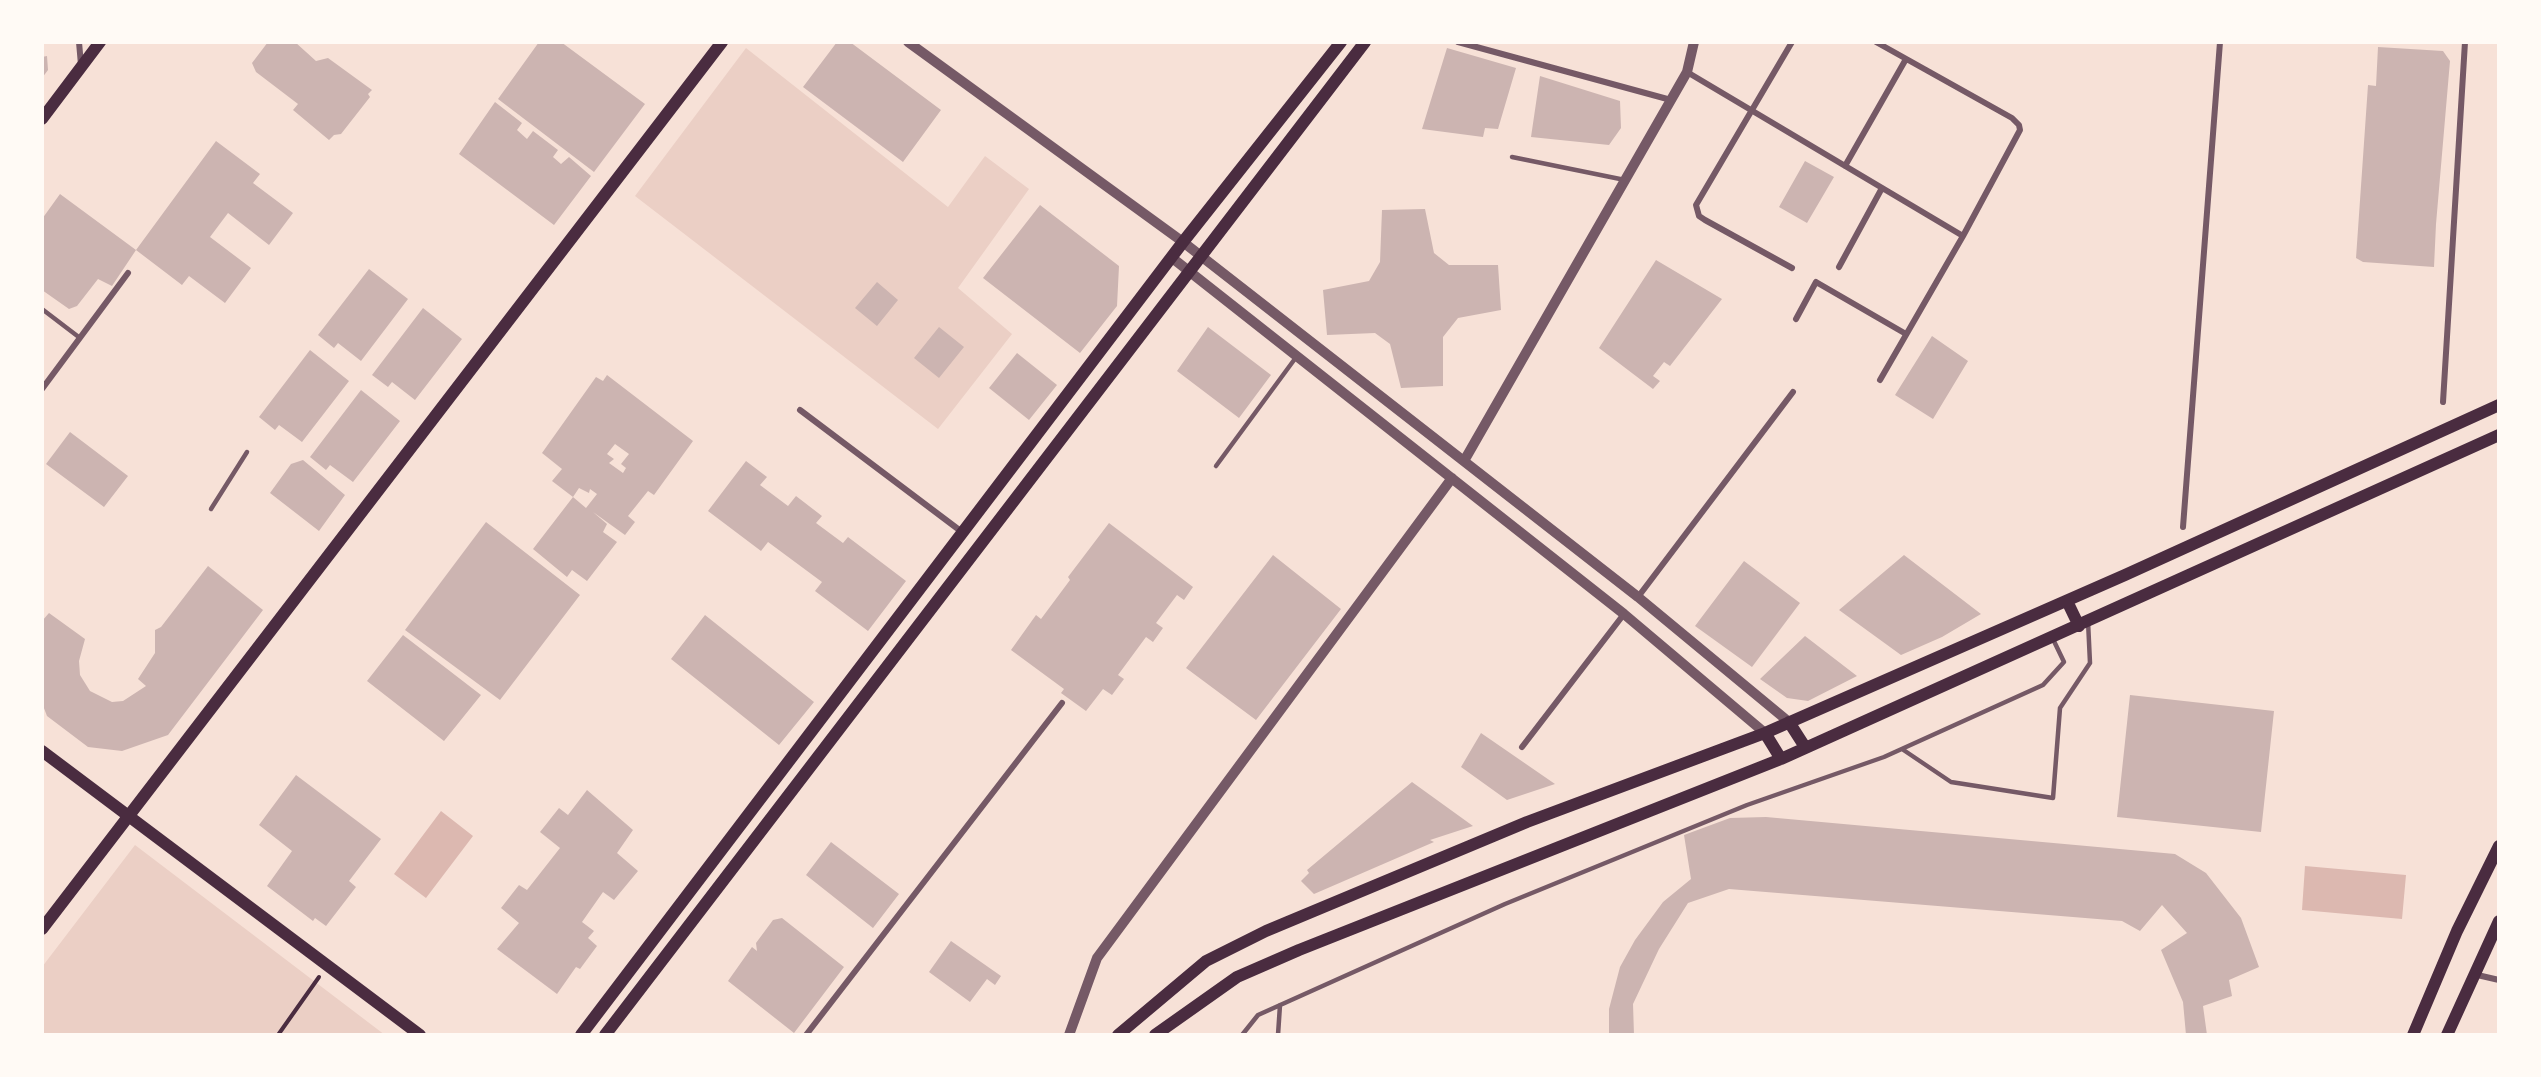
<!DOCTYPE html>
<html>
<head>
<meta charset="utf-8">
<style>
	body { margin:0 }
	#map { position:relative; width:2541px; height:1077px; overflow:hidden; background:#f7e1d7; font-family:Roboto,sans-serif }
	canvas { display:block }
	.frame { position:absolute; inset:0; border:44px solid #fffaf5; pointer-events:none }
</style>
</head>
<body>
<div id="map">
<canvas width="2541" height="1077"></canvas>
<div class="frame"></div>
</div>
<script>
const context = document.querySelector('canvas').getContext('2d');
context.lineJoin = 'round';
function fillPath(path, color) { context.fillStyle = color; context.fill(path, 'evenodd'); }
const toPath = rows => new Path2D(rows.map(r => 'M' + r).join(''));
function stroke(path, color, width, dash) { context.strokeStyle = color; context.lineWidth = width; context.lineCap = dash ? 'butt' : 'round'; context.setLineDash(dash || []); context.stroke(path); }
fillPath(toPath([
	[746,48,948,207,985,156,1029,189,958,288,1012,334,938,429,635,196],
	[135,845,385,1035,42,1035,42,967]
]), '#ebcfc5');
fillPath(toPath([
	[441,811,473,836,426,898,394,874],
	[2305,866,2406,875,2402,919,2302,910]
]), '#dcb8b0');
fillPath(toPath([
	[268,42,295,42,316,61,328,58,372,90,368,94,370,97,341,134,334,135,329,140,293,110,298,104,256,72,252,63],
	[539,42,561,42,645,104,594,172,498,99],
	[837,42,850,42,941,110,903,162,803,87],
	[2378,47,2443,51,2450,61,2436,224,2434,267,2363,262,2356,258,2368,85,2376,86],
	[1447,48,1516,68,1498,129,1485,128,1483,137,1422,129],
	[47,56,48,70,42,78,42,57],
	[1540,76,1620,101,1621,128,1609,145,1531,137],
	[495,102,522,123,517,130,527,139,533,131,558,150,553,157,561,164,569,157,591,176,554,225,459,154],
	[216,141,260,174,253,183,293,213,269,245,228,213,210,237,251,268,225,303,189,276,182,285,136,250,112,286,98,279,77,306,69,309,42,290,42,219,60,194,136,250],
	[1805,161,1834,177,1807,223,1779,207],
	[1040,205,1119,266,1117,306,1080,353,983,278],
	[1425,209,1434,253,1449,265,1498,265,1501,310,1458,318,1443,337,1443,386,1401,388,1390,344,1375,333,1327,335,1323,290,1369,281,1380,262,1382,210],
	[1656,260,1722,299,1670,366,1664,362,1653,376,1660,381,1653,389,1599,348],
	[369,269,408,299,361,361,338,343,334,348,318,335],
	[877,282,898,300,877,326,855,308],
	[423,308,462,339,415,400,392,382,388,387,372,375],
	[939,327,964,347,939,378,914,358],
	[1208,327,1271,375,1239,418,1177,371],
	[1932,336,1968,361,1933,419,1895,395],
	[310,350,349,381,302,442,279,425,275,430,259,417],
	[1017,353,1057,385,1029,420,989,388],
	[607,375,693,441,654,495,648,491,628,516,635,522,625,535,593,512,607,524,603,532,617,542,587,581,572,570,567,577,533,549,573,497,552,481,562,469,542,453,596,377,603,381],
	[615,444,629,454,621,464,626,468,623,473,609,463,614,459,607,454],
	[579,488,589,493,590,489,597,494,586,508,573,497],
	[361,390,400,421,353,482,330,465,326,470,310,457],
	[70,432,128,476,104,507,46,464],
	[303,460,345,495,319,531,270,493,291,464],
	[746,461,767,477,760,485,788,506,796,496,822,516,816,523,843,543,848,537,906,581,868,631,815,591,822,582,768,542,761,551,708,511],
	[486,522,580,595,500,700,405,630],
	[1109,523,1193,587,1184,600,1177,595,1156,623,1163,628,1153,642,1146,637,1118,675,1124,679,1112,695,1103,689,1086,711,1061,693,1064,689,1011,650,1036,615,1041,619,1070,580,1068,577],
	[1273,555,1341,609,1256,720,1186,668],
	[1904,555,1981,614,1942,637,1901,655,1839,610],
	[1744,561,1800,603,1752,667,1695,626],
	[208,566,263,610,168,735,122,751,88,747,47,716,42,703,42,621,49,613,85,639,79,661,80,675,90,691,112,702,123,701,146,686,138,679,155,653,155,630,161,627],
	[705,615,814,702,779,745,671,659],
	[403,635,481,695,444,741,367,681],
	[1805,636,1857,676,1808,701,1787,698,1760,679],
	[2130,695,2274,711,2261,832,2117,817],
	[1481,733,1555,784,1507,800,1461,767],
	[296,775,381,839,349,881,356,887,326,926,315,918,313,921,267,886,292,851,259,825],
	[1412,782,1473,826,1430,840,1434,842,1314,894,1301,881,1309,873,1307,870],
	[587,790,633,830,617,853,638,871,614,900,603,892,582,922,594,931,588,938,597,946,580,969,576,967,557,994,497,949,519,923,501,908,519,885,527,890,560,848,540,832,559,808,568,815],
	[1766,817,2175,854,2206,873,2241,918,2259,967,2229,980,2232,996,2203,1006,2207,1035,2186,1035,2183,1002,2161,950,2187,933,2162,905,2140,931,2122,921,1729,889,1688,903,1659,949,1633,1004,1634,1035,1609,1035,1609,1009,1620,967,1635,940,1663,902,1691,879,1684,835,1730,818],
	[831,842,899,894,873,928,806,875],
	[782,918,844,967,794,1033,728,981,752,947,757,951,756,943,773,920],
	[951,941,1001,976,995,985,987,979,970,1002,929,972]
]), '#ccb4b1');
stroke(toPath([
	[278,1035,319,977]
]), '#4a2c40', 4);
stroke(toPath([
	[1512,157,1625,180],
	[42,309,80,338],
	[1216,466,1297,356],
	[211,509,247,452],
	[1902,749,1951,782,2053,798,2060,708,2090,663,2088,621],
	[1242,1035,1258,1015,1505,904,1747,805,1884,757,2043,685,2064,662,2052,637],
	[1278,1035,1280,1005]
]), '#755966', 4.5);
stroke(toPath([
	[79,42,81,65],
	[1458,42,1671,100],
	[1876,42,2012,118,2019,125,2020,130,1963,236,1880,380],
	[1687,72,1963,236],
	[1845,166,1906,59],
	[1839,267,1882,188],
	[1792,268,1705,220,1699,216,1696,205,1792,42],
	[1796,319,1816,282,1906,334],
	[42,389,128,273],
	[2443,402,2465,42],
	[800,410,962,532],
	[2183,527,2220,42],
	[1638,597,1793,392],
	[1522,747,1624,614],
	[2473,974,2499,980],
	[806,1035,1062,703]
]), '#755966', 6);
stroke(toPath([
	[908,42,1183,242,1638,597,1789,722],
	[1171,257,1624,614,1765,733],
	[1464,461,1687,72,1694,42],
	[1069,1035,1097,958,1452,478]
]), '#755966', 10);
stroke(toPath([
	[42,119,100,42],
	[2067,601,2079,626],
	[1789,722,1805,747],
	[1765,733,1781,759],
	[42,751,420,1035],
	[42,929,722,42],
	[581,1035,1183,242,1341,42],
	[605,1035,1365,42],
	[1118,1035,1206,961,1266,931,1527,822,1765,733,2125,575,2499,405],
	[1155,1035,1237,977,1299,950,1781,759,2499,435],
	[2413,1035,2457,931,2499,846],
	[2447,1035,2499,921]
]), '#4a2c40', 12);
</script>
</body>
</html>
